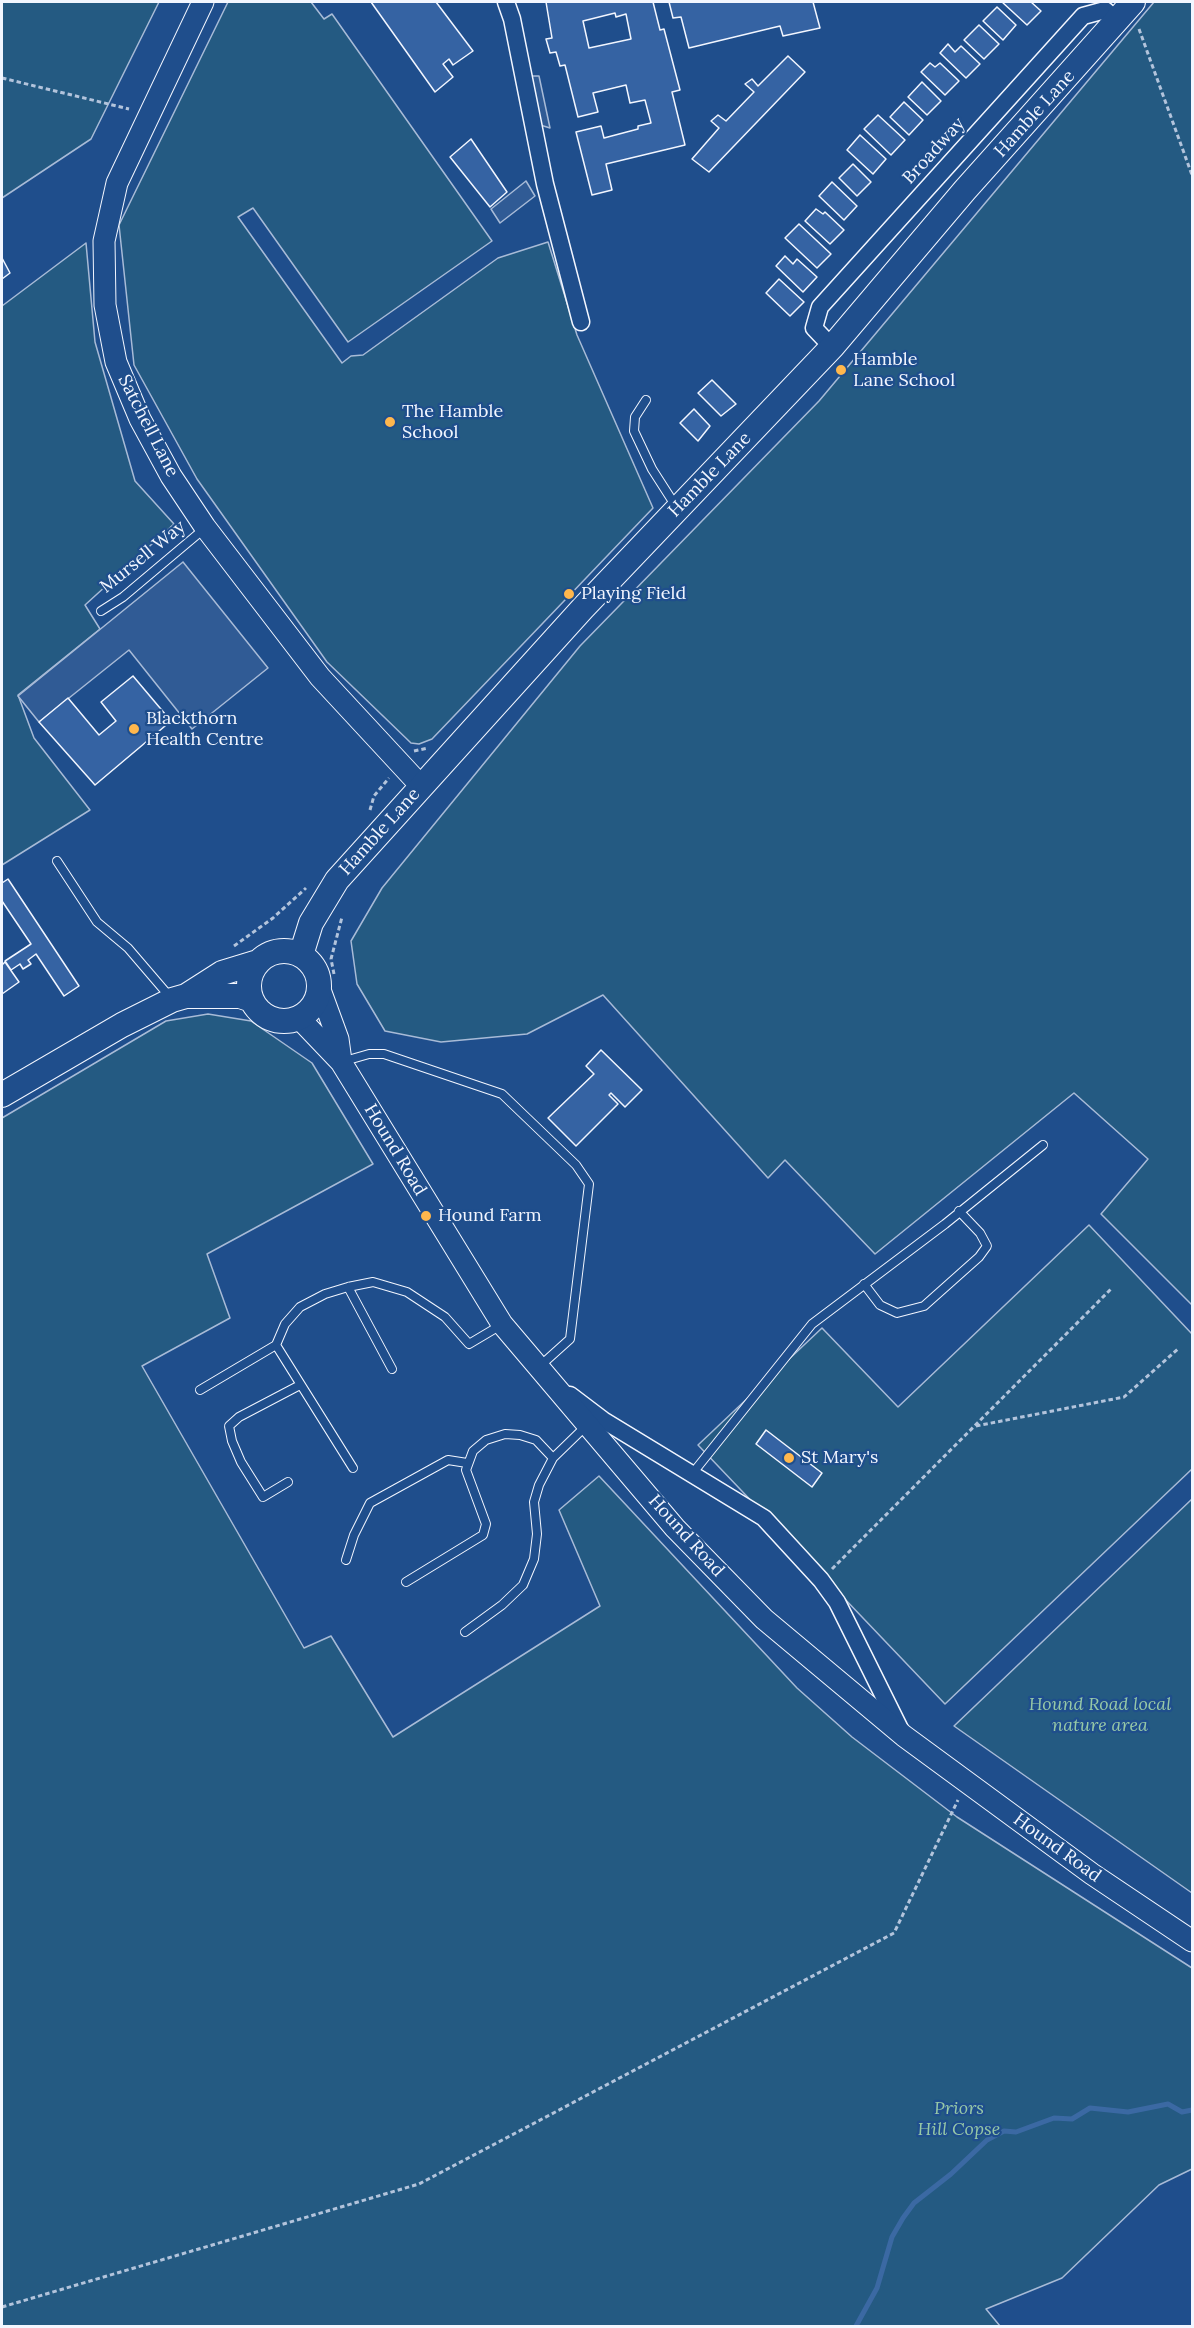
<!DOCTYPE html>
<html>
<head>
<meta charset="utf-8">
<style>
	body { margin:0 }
	#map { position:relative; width:1194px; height:2328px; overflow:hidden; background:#1f4e8c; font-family:Lora,serif }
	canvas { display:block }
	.frame { position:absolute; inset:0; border:3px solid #f2f6ff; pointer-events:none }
</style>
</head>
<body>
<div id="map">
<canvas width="1194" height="2328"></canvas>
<div class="frame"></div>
</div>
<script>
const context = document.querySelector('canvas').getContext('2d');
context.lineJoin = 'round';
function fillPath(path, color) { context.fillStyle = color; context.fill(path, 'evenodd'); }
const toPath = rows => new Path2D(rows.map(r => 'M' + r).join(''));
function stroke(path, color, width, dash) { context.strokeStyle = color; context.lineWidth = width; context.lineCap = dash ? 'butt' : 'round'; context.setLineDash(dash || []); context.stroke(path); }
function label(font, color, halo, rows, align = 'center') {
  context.font = font + ' Lora,serif'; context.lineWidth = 4.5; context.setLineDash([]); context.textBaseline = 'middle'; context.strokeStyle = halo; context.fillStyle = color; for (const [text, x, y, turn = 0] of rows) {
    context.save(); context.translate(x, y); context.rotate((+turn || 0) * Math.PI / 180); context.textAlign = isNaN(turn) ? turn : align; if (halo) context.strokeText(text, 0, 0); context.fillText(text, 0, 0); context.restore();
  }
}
const green = toPath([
	[2,2,159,2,91,139,2,198,2,2],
	[228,2,311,2,324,19,332,14,492,241,348,342,253,208,238,217,342,363,351,356,363,355,498,258,548,242,577,335,653,508,432,739,419,744,411,743,327,662,197,479,134,365,119,225,228,2],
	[1154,2,1192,2,1192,1305,1101,1214,1148,1159,1074,1093,875,1254,785,1160,768,1178,603,995,527,1034,441,1042,385,1031,357,984,351,941,382,888,580,646,819,401,1154,2],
	[86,243,95,342,135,481,174,524,85,605,100,629,18,695,34,738,90,810,2,865,2,306,86,243],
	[208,1014,251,1021,312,1063,373,1164,207,1254,230,1318,142,1366,304,1648,331,1636,393,1737,600,1606,559,1510,599,1476,797,1688,852,1737,957,1817,1192,1968,1192,2169,1159,2185,1062,2278,986,2309,1000,2326,2,2326,2,1118,166,1021,208,1014],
	[1089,1225,1192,1334,1192,1469,945,1704,698,1445,822,1328,898,1407,1089,1225],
	[1192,1499,1192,1893,954,1726,1192,1499]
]);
fillPath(green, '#245a82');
stroke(green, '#a8bbd7', 1.5);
const parking = toPath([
	[524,76,539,76,550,128,537,124,524,76],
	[526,181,535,196,500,223,491,209,526,181],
	[183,562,268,668,192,729,129,650,39,722,18,696,183,562]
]);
fillPath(parking, '#305b95');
stroke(parking, '#a8bbd7', 1.5);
stroke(toPath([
	[856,2326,877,2288,892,2237,903,2218,914,2203,951,2174,987,2140,1004,2131,1016,2132,1054,2118,1072,2119,1090,2108,1128,2112,1168,2104,1182,2112,1192,2110]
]), '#3b69a3', 5);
const building = toPath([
	[371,2,436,2,473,51,453,65,449,59,443,64,453,77,435,92,371,2],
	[546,2,653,2,660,30,664,29,680,90,672,92,685,145,606,164,612,190,592,195,576,132,601,126,604,138,638,129,638,126,651,123,645,100,630,103,626,85,593,93,598,112,578,117,565,65,560,66,556,52,550,53,546,39,552,38,546,2],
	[615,13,616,17,626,14,631,39,589,48,583,21,615,13],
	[669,2,813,2,820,28,783,36,780,26,689,48,681,17,673,18,669,2],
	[1002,2,1031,2,1041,11,1027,25,1002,2],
	[997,7,1016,25,1003,40,983,21,997,7],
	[979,25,999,44,984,59,964,40,979,25],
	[948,44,955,52,961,46,980,64,966,78,940,53,948,44],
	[788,56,805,72,709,172,692,159,719,128,711,121,718,115,726,121,754,92,745,84,752,79,758,86,788,56],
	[930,63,935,67,940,63,959,81,945,95,921,72,930,63],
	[922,82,941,101,927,115,908,97,922,82],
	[904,102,923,120,909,135,890,117,904,102],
	[878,115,905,140,891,155,864,129,878,115],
	[860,135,886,159,873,174,847,150,860,135],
	[471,139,507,192,490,207,450,157,471,139],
	[853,164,871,182,857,196,839,178,853,164],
	[832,182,857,206,844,220,819,196,832,182],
	[816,209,823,214,825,212,844,230,830,244,805,221,816,209],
	[799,224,831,254,817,268,785,238,799,224],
	[785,256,793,264,797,259,817,277,803,292,776,266,785,256],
	[2,258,10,273,2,279,2,258],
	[779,279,804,302,790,316,766,293,779,279],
	[712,380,736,404,721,416,698,393,712,380],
	[694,409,710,426,698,441,680,423,694,409],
	[133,676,171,721,95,785,39,722,68,698,99,735,116,721,101,702,133,676],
	[8,879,79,986,64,996,36,954,28,960,31,964,23,969,20,964,11,970,5,961,31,944,2,901,2,883,8,879],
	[5,962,19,982,2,994,2,965,5,962],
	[601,1050,642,1090,625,1107,611,1093,609,1095,618,1104,576,1146,548,1118,594,1074,586,1066,601,1050],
	[766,1430,822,1473,812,1487,756,1444,766,1430]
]);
fillPath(building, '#3563a3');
stroke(building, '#f2f6ff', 1.5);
const service = toPath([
	[646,400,635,417,634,431,652,469,677,508],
	[101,611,123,597,205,528],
	[57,861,97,922,128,948,170,997],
	[341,1062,369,1054,384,1054,502,1094,576,1165,589,1184,570,1339,540,1366],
	[864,1284,880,1305,897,1313,924,1306,979,1257,987,1246,980,1233,959,1211],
	[348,1287,392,1369],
	[276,1345,353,1468],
	[200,1390,276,1345,285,1324,300,1307,325,1294,348,1287,373,1282,407,1292,445,1317,469,1344,501,1325],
	[692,1474,812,1324,945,1224,1043,1145],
	[288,1482,263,1497,241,1462,232,1441,229,1426,239,1417,300,1385],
	[346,1560,354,1535,370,1503,448,1460,467,1463],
	[406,1582,483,1535,486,1524,466,1470,473,1451,486,1440,505,1434,520,1435,536,1440,553,1458],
	[465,1632,502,1605,523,1585,534,1559,537,1534,534,1502,539,1485,553,1458,588,1424]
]);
const minor = toPath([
	[506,2,512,19,545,184,581,322],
	[832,347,814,328,820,307,1083,16,1105,10,1118,21],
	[570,1395,603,1420,764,1518,821,1580,837,1602,902,1733]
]);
const tertiary = toPath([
	[203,2,117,183,104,241,105,305,116,362,140,419,171,476,205,527,320,677,421,786],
	[319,987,338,1039,341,1061],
	[299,1018,341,1062,502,1324,675,1528,764,1619,904,1736,1092,1874,1192,1941]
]);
const secondary = toPath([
	'249 986a35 35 0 1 1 70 0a35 35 0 1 1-70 0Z',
	[301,955,311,923,337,880,583,608,832,347,965,190,1133,2],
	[186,996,222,973,258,962],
	[2,1095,122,1025,172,1000,186,996,240,996,252,1000]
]);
stroke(service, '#f2f6ff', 10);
stroke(minor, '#f2f6ff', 19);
stroke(tertiary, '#f2f6ff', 23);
stroke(secondary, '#f2f6ff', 26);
stroke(toPath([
	[1139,29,1192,175],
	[2,78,129,109],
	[414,751,428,748],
	[370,810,374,796,389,778],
	[234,946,273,918,306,888],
	[334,974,331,959,342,917],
	[260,1019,282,1028],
	[976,1426,1124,1397,1178,1349],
	[832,1569,1112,1288],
	[2,2307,419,2184,894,1933,958,1800]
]), '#b3c4dc', 3, [4.5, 3]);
stroke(service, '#1f4e8c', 8);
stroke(minor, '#1f4e8c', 16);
stroke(tertiary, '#1f4e8c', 21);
stroke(secondary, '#1f4e8c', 24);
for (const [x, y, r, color] of [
	[841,370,6,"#ffb74d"],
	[390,422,6,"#ffb74d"],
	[569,594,6,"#ffb74d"],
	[134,729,6,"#ffb74d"],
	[426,1216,6,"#ffb74d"],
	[789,1458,6,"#ffb74d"]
]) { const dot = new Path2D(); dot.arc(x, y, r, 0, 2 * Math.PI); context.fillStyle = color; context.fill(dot); stroke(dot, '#1f4e8c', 2); }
label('18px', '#f2f6ff', '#1f4e8c', [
	["Hamble Lane",1035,114,-48],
	["Broadway",934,151,-48],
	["Satchell Lane",148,426,63],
	["Hamble Lane",710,475,-46],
	["Mursell Way",143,557,-39],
	["Hamble Lane",380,832,-48],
	["Hound Road",395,1150,59],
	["Hound Road",686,1536,48],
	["Hound Road",1057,1848,36]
]);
label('18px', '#f2f6ff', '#1f4e8c', [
	["Hamble",853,360],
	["Lane School",853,381],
	["The Hamble",402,412],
	["School",402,433],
	["Playing Field",581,594],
	["Blackthorn",146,719],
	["Health Centre",146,740],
	["Hound Farm",438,1216],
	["St Mary's",801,1458]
], 'left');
label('italic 18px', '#97c8a6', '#1f4e8c', [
	["Hound Road local",1100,1705],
	["nature area",1100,1726],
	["Priors",959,2109],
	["Hill Copse",959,2130]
]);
</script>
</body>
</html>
